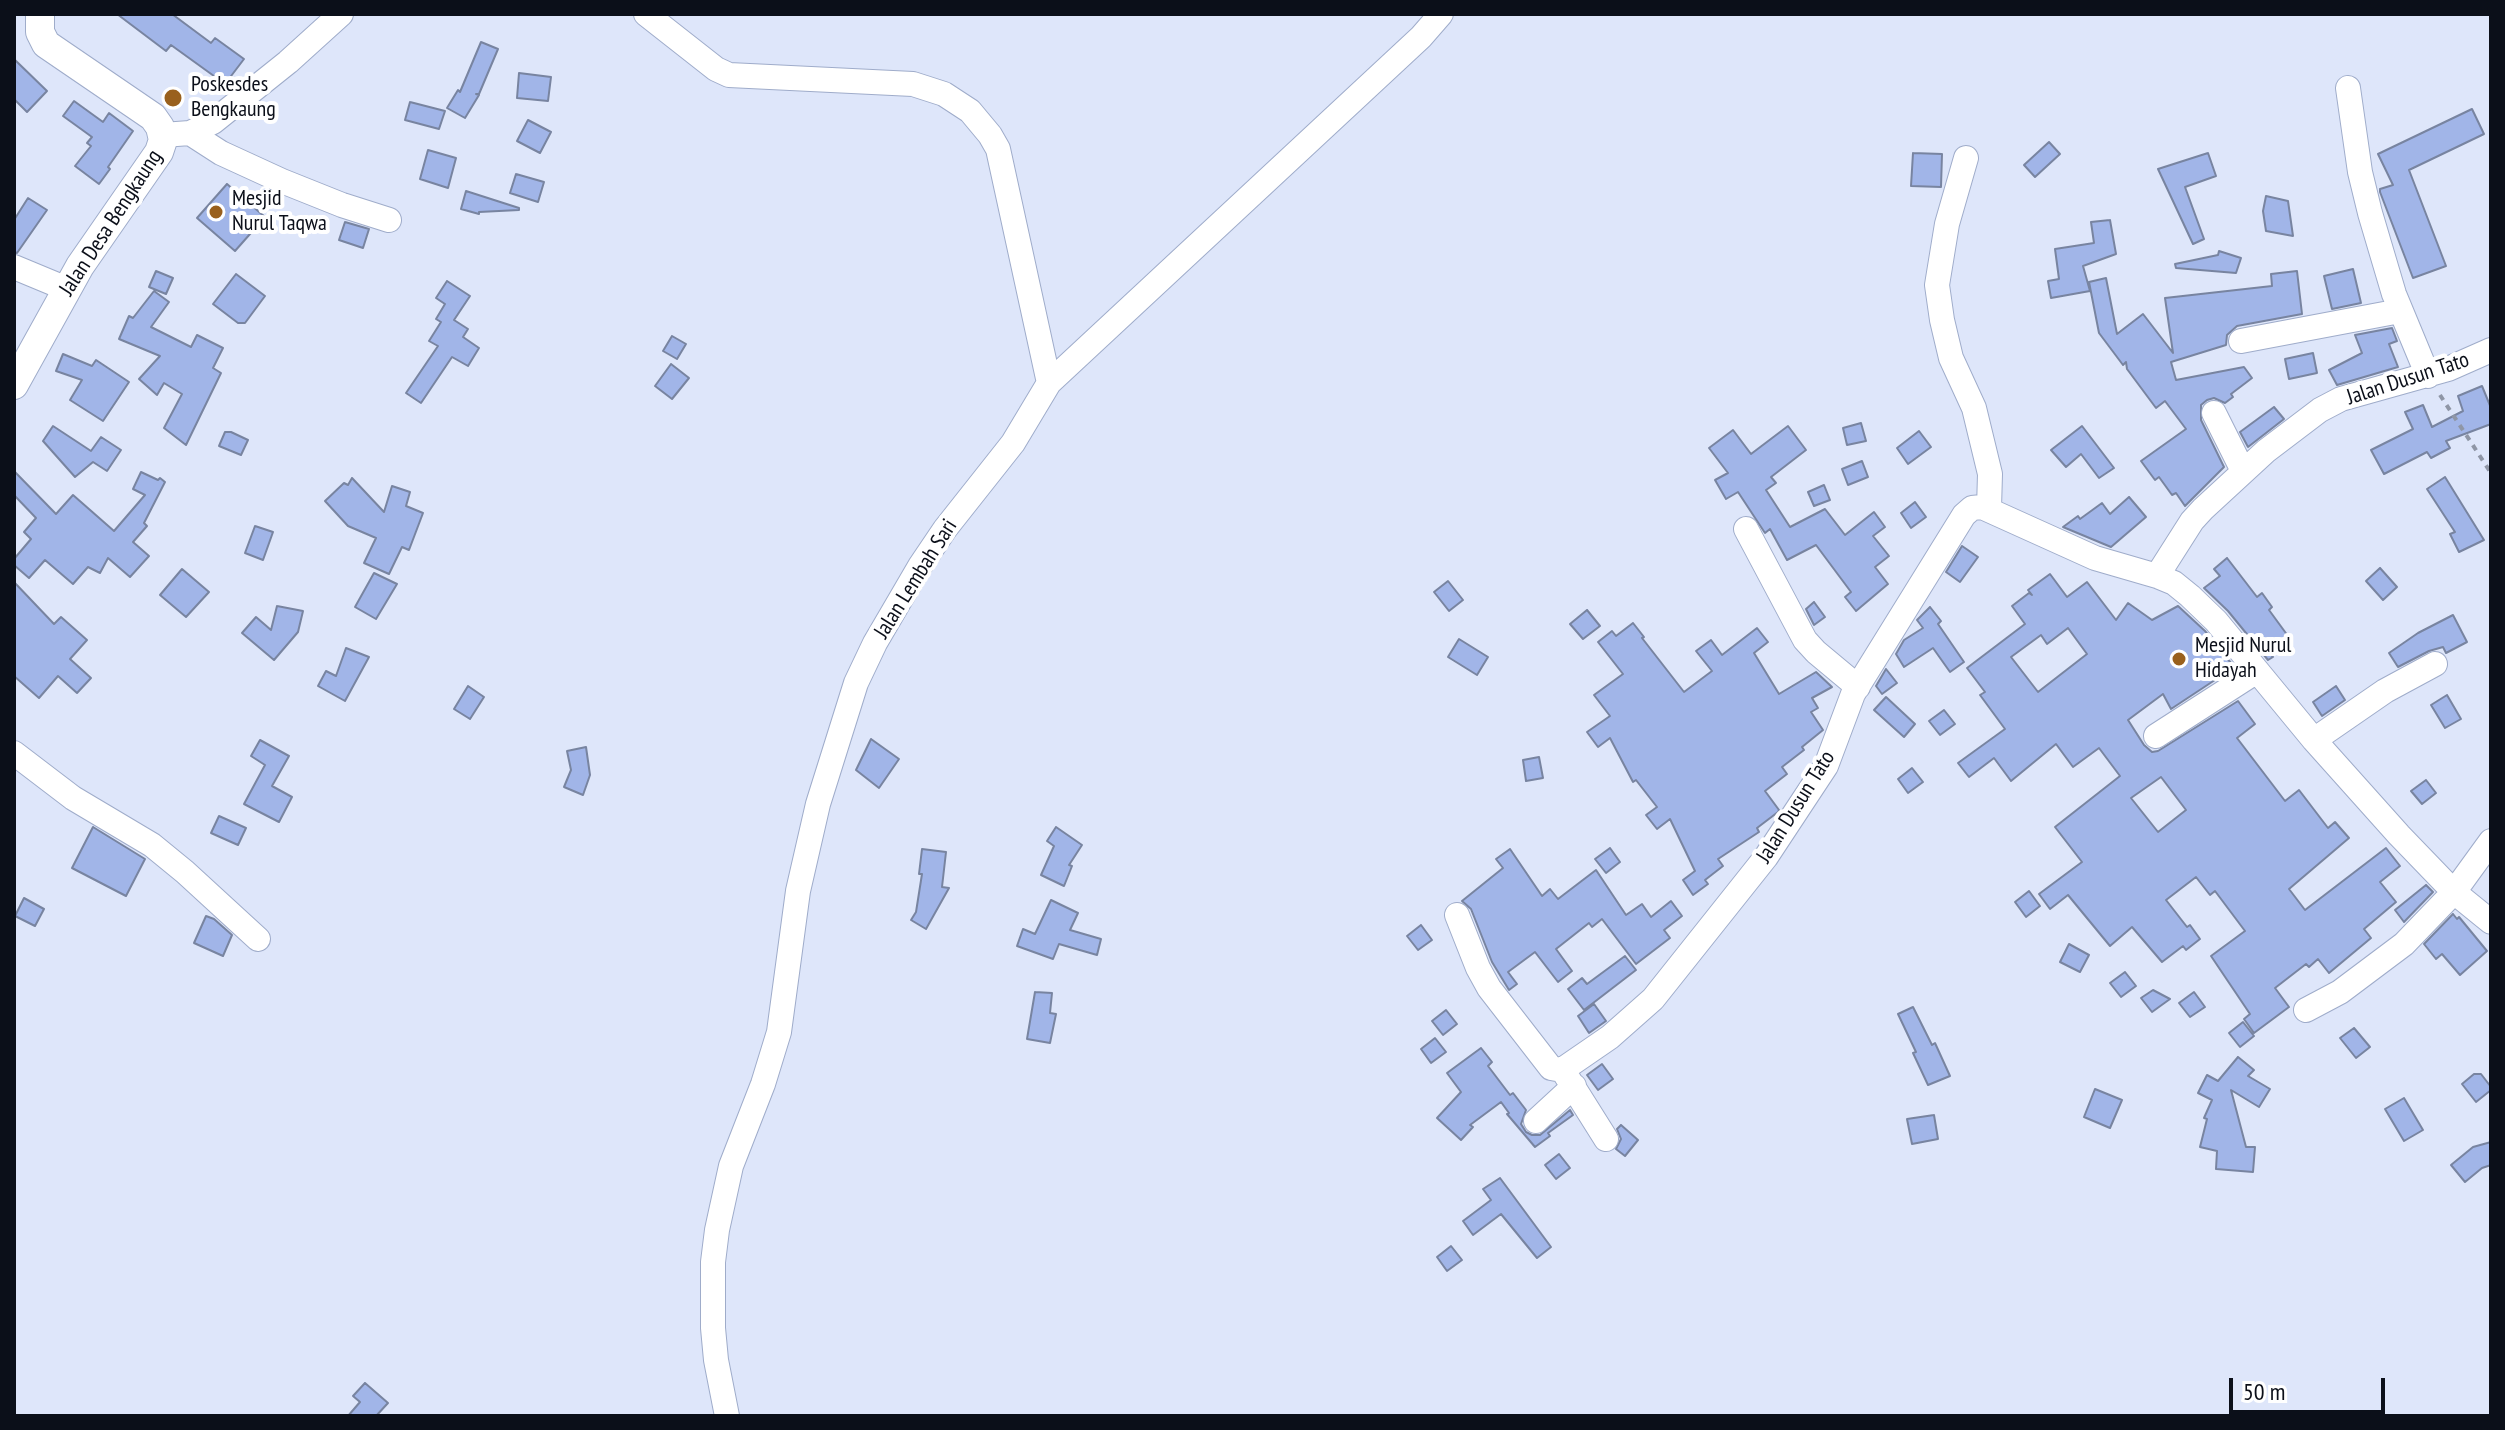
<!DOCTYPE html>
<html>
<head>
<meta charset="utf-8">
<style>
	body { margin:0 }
	#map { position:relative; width:2505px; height:1430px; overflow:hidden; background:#dee6fa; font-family:"PT Sans Narrow",sans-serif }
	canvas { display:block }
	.frame { position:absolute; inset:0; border:16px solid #0b0f19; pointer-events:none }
	.scale { position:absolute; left:2229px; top:1378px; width:156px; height:36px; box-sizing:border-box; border:4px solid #0b0f19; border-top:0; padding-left:10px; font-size:24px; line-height:28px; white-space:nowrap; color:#0b0f19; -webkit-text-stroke:6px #fff; paint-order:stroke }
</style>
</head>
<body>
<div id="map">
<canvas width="2505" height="1430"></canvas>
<div class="frame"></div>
<div class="scale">50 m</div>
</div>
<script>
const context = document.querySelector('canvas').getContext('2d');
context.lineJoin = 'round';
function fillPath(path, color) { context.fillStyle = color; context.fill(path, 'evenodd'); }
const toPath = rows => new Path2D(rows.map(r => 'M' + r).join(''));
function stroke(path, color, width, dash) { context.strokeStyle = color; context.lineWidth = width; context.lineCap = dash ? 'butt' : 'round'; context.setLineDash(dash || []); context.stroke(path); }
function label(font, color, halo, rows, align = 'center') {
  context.font = font + ' "PT Sans Narrow",sans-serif'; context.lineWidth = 8; context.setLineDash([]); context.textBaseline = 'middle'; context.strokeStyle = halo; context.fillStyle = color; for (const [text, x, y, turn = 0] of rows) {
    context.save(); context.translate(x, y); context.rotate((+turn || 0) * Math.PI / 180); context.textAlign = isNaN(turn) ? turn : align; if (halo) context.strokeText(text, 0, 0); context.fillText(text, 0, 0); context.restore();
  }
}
const building = toPath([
	[117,14,172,14,211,43,215,38,244,59,225,84,171,45,166,51,117,14],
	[481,42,498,49,479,94,476,94,479,95,465,118,447,108,458,90,460,92,481,42],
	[14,59,47,91,27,112,14,99,14,59],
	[519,73,551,77,548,101,517,98,519,73],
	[74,101,103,122,109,113,133,131,108,167,110,169,99,184,75,166,91,146,87,143,92,137,63,116,74,101],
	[410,102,445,111,439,129,405,120,410,102],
	[2472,109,2484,134,2409,170,2446,266,2413,278,2380,192,2380,189,2393,185,2378,154,2472,109],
	[528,120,551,132,540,153,517,141,528,120],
	[2049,142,2060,154,2035,177,2024,165,2049,142],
	[428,150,456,158,448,188,420,179,428,150],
	[1913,153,1942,154,1941,187,1911,186,1913,153],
	[2208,153,2216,176,2185,187,2204,239,2193,244,2158,169,2208,153],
	[516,174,544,182,538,202,510,193,516,174],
	[227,184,265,217,235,251,197,218,227,184],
	[466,191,519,208,519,210,479,212,479,214,461,209,466,191],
	[2266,196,2288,201,2293,236,2266,231,2263,211,2266,196],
	[28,198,47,210,17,253,14,252,14,220,28,198],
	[2110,220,2116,254,2083,266,2090,291,2051,298,2048,281,2059,279,2055,249,2094,243,2091,222,2110,220],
	[345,222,369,229,363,248,339,240,345,222],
	[2219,251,2241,258,2236,273,2176,268,2175,264,2218,255,2219,251],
	[2353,269,2361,303,2332,309,2324,276,2353,269],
	[156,271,173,278,166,294,149,287,156,271],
	[2297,271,2302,314,2237,326,2227,335,2226,345,2171,362,2176,380,2244,367,2252,378,2231,394,2233,397,2225,403,2214,398,2207,400,2201,405,2201,420,2224,467,2185,506,2176,493,2172,495,2159,477,2155,480,2141,461,2186,429,2165,401,2156,408,2127,369,2126,362,2123,365,2099,333,2089,282,2106,278,2117,334,2143,314,2173,353,2165,298,2272,286,2271,274,2297,271],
	[236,274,265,296,245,323,238,323,213,304,236,274],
	[447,281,470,296,454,320,468,329,463,337,479,348,468,366,452,357,421,403,406,393,438,346,429,341,441,322,436,319,445,304,436,298,447,281],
	[154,291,169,302,151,327,191,347,197,335,223,348,213,368,221,373,186,445,164,428,182,394,164,383,157,395,139,379,160,356,119,339,129,316,133,318,154,291],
	[2392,328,2397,341,2389,344,2398,367,2337,385,2329,370,2362,353,2355,335,2392,328],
	[672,336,686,344,677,359,663,351,672,336],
	[2313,353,2317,373,2289,379,2285,359,2313,353],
	[63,354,92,366,96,360,129,382,103,421,70,400,82,380,56,371,63,354],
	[671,364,689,378,672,399,655,386,671,364],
	[2482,386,2491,408,2491,424,2446,441,2450,448,2431,458,2427,452,2384,474,2371,450,2413,429,2405,412,2423,405,2432,427,2463,411,2458,396,2482,386],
	[2274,407,2284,419,2248,447,2240,432,2274,407],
	[1861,423,1866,441,1847,445,1843,428,1861,423],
	[53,426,91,451,101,437,121,450,107,471,93,462,75,477,43,441,53,426],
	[1788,426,1806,450,1771,477,1776,483,1766,490,1790,527,1825,509,1845,535,1874,512,1885,527,1873,536,1889,556,1875,567,1888,584,1856,611,1845,597,1851,592,1816,545,1787,560,1770,529,1765,533,1738,492,1726,499,1715,480,1728,473,1709,448,1733,430,1751,454,1788,426],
	[2082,426,2114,468,2099,478,2081,454,2066,467,2051,450,2082,426],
	[1919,431,1931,447,1908,464,1897,448,1919,431],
	[225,432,231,432,248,440,241,455,219,446,225,432],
	[1862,461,1868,477,1848,485,1842,469,1862,461],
	[14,471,56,514,73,495,114,531,145,495,133,489,141,472,158,480,160,478,165,482,144,523,147,526,133,542,149,556,130,577,108,558,100,573,88,567,73,584,45,560,29,578,14,565,14,559,31,539,24,532,36,518,14,495,14,471],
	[2445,477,2484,540,2459,552,2450,534,2455,532,2427,489,2445,477],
	[352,478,384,512,392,486,410,492,406,506,423,513,409,550,402,547,389,574,364,563,376,538,348,526,325,501,344,483,348,485,352,478],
	[1824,485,1830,500,1814,506,1808,492,1824,485],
	[2129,497,2146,517,2111,547,2063,527,2078,516,2080,519,2102,503,2110,514,2129,497],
	[1915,502,1926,517,1911,528,1901,513,1915,502],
	[255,526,273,532,263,560,245,553,255,526],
	[1962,546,1978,557,1960,582,1946,572,1962,546],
	[2227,558,2257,597,2262,593,2272,607,2269,610,2288,636,2268,651,2273,657,2268,660,2228,611,2204,588,2220,576,2214,569,2227,558],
	[2380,568,2397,587,2383,600,2366,581,2380,568],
	[182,569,209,592,186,617,160,595,182,569],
	[374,573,397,584,376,619,355,607,374,573],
	[2050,574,2067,597,2087,582,2116,620,2128,603,2152,620,2178,606,2205,631,2231,663,2222,670,2224,674,2171,709,2163,694,2128,720,2144,745,2152,752,2158,751,2238,701,2255,724,2237,738,2285,801,2299,790,2328,828,2335,822,2349,838,2289,889,2305,910,2386,848,2400,866,2380,882,2396,902,2364,929,2371,938,2329,973,2318,959,2309,967,2306,964,2275,988,2289,1007,2254,1033,2244,1019,2250,1014,2211,956,2245,931,2215,891,2210,895,2196,877,2166,900,2187,927,2190,925,2200,939,2186,950,2183,946,2162,962,2132,927,2110,946,2068,895,2050,909,2039,894,2082,862,2055,827,2120,776,2099,748,2073,767,2056,744,2011,781,1994,758,1969,777,1958,763,2005,729,1980,695,1985,692,1967,668,2025,624,2012,606,2029,593,2032,595,2028,590,2050,574],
	[2068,628,2087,654,2038,692,2011,657,2041,635,2047,644,2068,628],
	[2161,777,2186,810,2158,832,2131,798,2161,777],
	[1448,581,1463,600,1449,611,1434,592,1448,581],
	[14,582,54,624,61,617,87,640,70,659,91,678,77,693,58,676,39,698,14,676,14,582],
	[1814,602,1825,617,1814,625,1806,609,1814,602],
	[277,606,303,611,298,632,274,660,242,633,256,617,271,630,277,606],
	[1930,607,1941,621,1938,624,1964,662,1950,672,1933,648,1904,667,1896,654,1904,640,1923,628,1917,620,1930,607],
	[1587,610,1600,626,1583,639,1570,624,1587,610],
	[2453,615,2467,642,2446,653,2443,647,2429,651,2398,667,2389,653,2418,633,2453,615],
	[1633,623,1644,637,1642,638,1684,692,1712,671,1696,651,1711,640,1722,655,1757,628,1768,642,1754,653,1779,694,1816,672,1832,687,1812,698,1818,708,1811,712,1823,730,1802,747,1804,750,1782,767,1787,774,1765,791,1779,810,1778,812,1757,828,1759,832,1718,859,1723,866,1705,880,1708,884,1693,895,1683,880,1695,871,1670,819,1657,829,1646,815,1657,807,1636,780,1633,782,1610,738,1598,747,1587,732,1610,716,1594,695,1623,674,1598,642,1612,631,1616,636,1633,623],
	[1459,639,1488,657,1477,675,1448,657,1459,639],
	[346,648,369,657,345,701,318,686,326,671,336,676,346,648],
	[1886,669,1897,683,1882,694,1876,686,1886,669],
	[468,686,484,697,470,719,454,709,468,686],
	[2336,686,2345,700,2322,716,2313,702,2336,686],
	[2447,695,2461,719,2445,728,2431,705,2447,695],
	[1886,697,1915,724,1904,737,1874,710,1886,697],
	[1944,710,1955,724,1940,735,1929,721,1944,710],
	[871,739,899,759,879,788,856,770,871,739],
	[260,740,289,756,272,786,292,797,279,822,244,804,265,765,251,756,260,740],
	[586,747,590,775,583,795,564,787,571,770,567,751,586,747],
	[1539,757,1543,778,1526,781,1523,760,1539,757],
	[1912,768,1923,782,1908,793,1898,779,1912,768],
	[2426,780,2436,793,2422,804,2411,791,2426,780],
	[219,816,246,828,238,845,211,833,219,816],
	[93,827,145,859,126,896,72,868,93,827],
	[1056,827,1082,845,1069,865,1072,866,1064,886,1041,875,1054,846,1047,841,1056,827],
	[1610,848,1620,862,1606,873,1595,859,1610,848],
	[922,849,946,852,942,887,949,888,926,929,911,920,916,912,922,874,919,874,922,849],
	[1510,849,1542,896,1550,889,1558,899,1596,870,1626,915,1642,904,1651,917,1671,901,1682,916,1664,930,1670,938,1636,964,1602,919,1592,927,1589,923,1556,949,1572,971,1558,982,1535,952,1508,972,1517,984,1509,990,1492,962,1471,909,1462,901,1503,868,1496,859,1510,849],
	[2426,885,2433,892,2404,922,2395,910,2426,885],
	[2029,891,2040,906,2026,917,2015,902,2029,891],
	[24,898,44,909,35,926,15,916,24,898],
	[1051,900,1078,913,1070,930,1101,939,1097,955,1059,944,1053,959,1017,946,1023,929,1035,934,1051,900],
	[2453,914,2457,919,2459,917,2487,951,2460,975,2442,954,2436,959,2424,944,2453,914],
	[206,916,214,919,232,935,223,956,194,943,206,916],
	[1421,925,1432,940,1418,950,1407,936,1421,925],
	[2069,944,2089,955,2080,972,2060,962,2069,944],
	[1625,956,1636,970,1584,1010,1568,989,1582,978,1587,984,1625,956],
	[2125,972,2136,986,2121,997,2110,983,2125,972],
	[2153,990,2170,999,2152,1012,2141,998,2153,990],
	[1035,992,1052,993,1050,1013,1056,1014,1050,1043,1027,1039,1035,992],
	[2194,992,2205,1007,2190,1017,2179,1003,2194,992],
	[1594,1004,1606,1021,1589,1033,1578,1016,1594,1004],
	[1913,1007,1932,1045,1935,1043,1950,1076,1928,1085,1913,1053,1916,1052,1898,1014,1913,1007],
	[1446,1010,1457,1024,1443,1035,1432,1021,1446,1010],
	[2243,1022,2254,1036,2240,1047,2229,1033,2243,1022],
	[2354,1028,2370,1047,2356,1058,2340,1038,2354,1028],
	[1435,1038,1446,1052,1431,1063,1421,1049,1435,1038],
	[1481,1048,1492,1062,1488,1066,1510,1095,1513,1093,1526,1110,1521,1124,1526,1132,1532,1135,1540,1135,1570,1110,1573,1115,1548,1133,1550,1136,1535,1147,1507,1114,1509,1113,1501,1102,1470,1125,1473,1127,1461,1140,1437,1118,1461,1092,1447,1073,1481,1048],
	[2238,1057,2254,1070,2248,1076,2270,1089,2259,1107,2231,1090,2246,1147,2255,1147,2253,1172,2216,1169,2217,1151,2200,1147,2207,1119,2204,1118,2212,1100,2198,1093,2207,1075,2218,1081,2238,1057],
	[1602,1064,1613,1079,1598,1090,1587,1075,1602,1064],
	[2474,1074,2481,1074,2491,1087,2491,1090,2476,1102,2462,1084,2474,1074],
	[2095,1089,2122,1100,2110,1128,2084,1117,2095,1089],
	[2404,1098,2423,1130,2404,1141,2385,1109,2404,1098],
	[1934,1115,1938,1139,1912,1144,1907,1119,1934,1115],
	[1621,1125,1638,1140,1625,1156,1616,1149,1621,1139,1617,1129,1621,1125],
	[2491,1142,2491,1165,2482,1168,2465,1182,2451,1165,2473,1147,2491,1142],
	[1559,1154,1570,1168,1556,1179,1545,1165,1559,1154],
	[1500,1178,1551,1247,1537,1258,1501,1214,1473,1235,1463,1221,1491,1200,1483,1189,1500,1178],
	[1451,1246,1462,1260,1447,1271,1437,1257,1451,1246],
	[365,1383,388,1403,376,1416,348,1416,360,1402,353,1396,365,1383]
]);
fillPath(building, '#a1b5e8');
stroke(building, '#7884a0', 2);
const minor = toPath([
	[646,14,716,69,729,75,913,84,944,94,970,111,990,135,998,149,1049,383,1013,443,945,529,920,566,875,643,856,683,818,804,798,891,779,1032,763,1084,731,1166,717,1230,713,1262,713,1328,716,1360,727,1416],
	[2348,88,2360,172,2370,213,2394,294,2428,376],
	[190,133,221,153,282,181,342,205,389,220],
	[163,135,190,133,213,122,288,62,341,14],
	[1966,158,1947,224,1937,285,1942,320,1951,358,1974,408,1990,474,1989,508],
	[14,267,67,289],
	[2241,341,2400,311],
	[1049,383,1421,37,1441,14],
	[2214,413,2243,471],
	[1746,529,1805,640,1816,652,1858,687],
	[2157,576,2192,521,2203,509,2266,451,2320,410,2341,399,2448,369,2491,350],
	[2156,736,2257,671],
	[2314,740,2385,691,2435,664],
	[14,753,73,798,152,845,185,872,258,939],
	[1457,915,1478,968,1489,988,1551,1068,1562,1070,1610,1037,1653,999,1766,857,1826,766,1853,694,1964,515,1972,508,1982,507,2095,558,2157,576,2174,583,2190,596,2216,621,2314,740,2399,835,2454,892,2491,922],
	[2306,1010,2340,992,2404,944,2454,892,2491,841],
	[1562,1069,1606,1139],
	[1536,1121,1574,1086]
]);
const tertiary = toPath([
	[14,385,80,266,159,152,163,140,160,127,153,117,46,44,40,32,40,14]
]);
stroke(minor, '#9facca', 26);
stroke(tertiary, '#9facca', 30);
stroke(toPath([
	[2440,395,2491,473]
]), '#8f96a6', 4, [6, 6]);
stroke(minor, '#fff', 24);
stroke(tertiary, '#fff', 28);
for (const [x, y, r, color] of [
	[173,98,10,"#99601d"],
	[216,212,8,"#99601d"],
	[2179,659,8,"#99601d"]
]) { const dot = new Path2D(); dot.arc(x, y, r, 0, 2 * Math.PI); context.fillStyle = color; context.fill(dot); stroke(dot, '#fff', 3); }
label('22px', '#0b0f19', '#fff', [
	["Poskesdes",191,85],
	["Bengkaung",191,110],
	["Mesjid",232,199],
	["Nurul Taqwa",232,224],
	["Mesjid Nurul",2195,646],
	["Hidayah",2195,671]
], 'left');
label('22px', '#0b0f19', '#fff', [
	["Jalan Desa Bengkaung",111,223,-57],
	["Jalan Dusun Tato",2408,379,-18],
	["Jalan Lembah Sari",916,579,-58],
	["Jalan Dusun Tato",1796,807,-58]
]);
</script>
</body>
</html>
